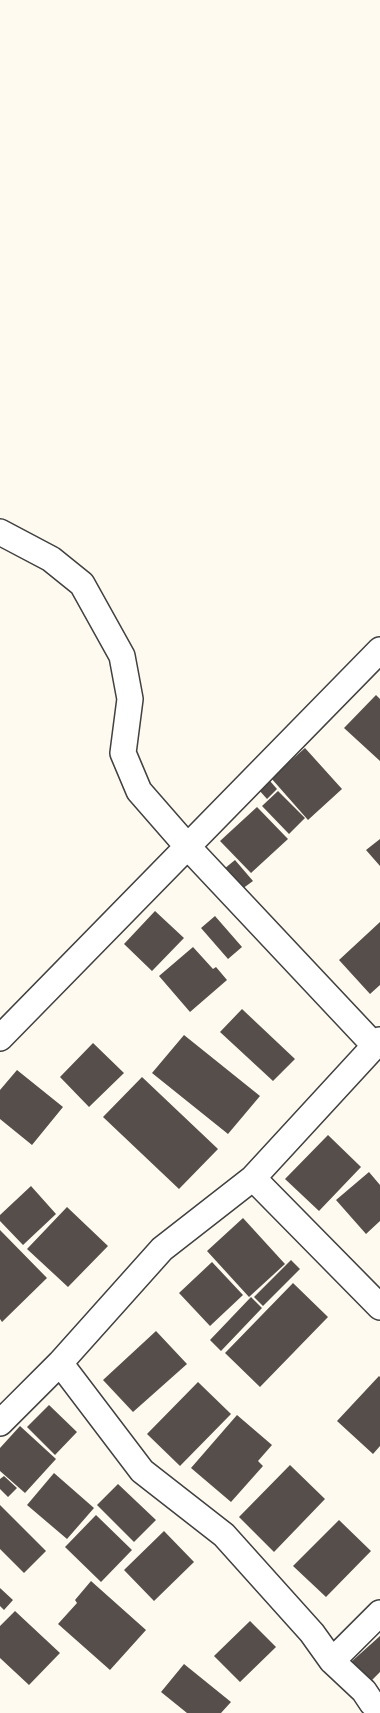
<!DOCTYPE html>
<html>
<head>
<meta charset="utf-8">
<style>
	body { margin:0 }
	canvas { display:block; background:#fffaef }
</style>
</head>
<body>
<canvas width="380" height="1713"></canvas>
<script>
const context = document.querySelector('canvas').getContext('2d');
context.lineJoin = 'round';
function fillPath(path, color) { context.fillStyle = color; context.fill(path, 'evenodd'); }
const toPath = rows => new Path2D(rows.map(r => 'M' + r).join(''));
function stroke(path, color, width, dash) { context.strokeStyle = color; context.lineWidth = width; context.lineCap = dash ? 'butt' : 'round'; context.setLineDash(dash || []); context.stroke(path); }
fillPath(toPath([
	[376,695,380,699,380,761,344,728],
	[305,748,342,789,308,820,271,778],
	[270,781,277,789,267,799,259,790],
	[278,791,305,818,289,834,262,806],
	[257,807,288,839,251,873,220,841],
	[380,839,380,866,366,850],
	[235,860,253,881,242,889,224,869],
	[155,911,184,938,152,971,124,944],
	[215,916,242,947,228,959,201,928],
	[380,922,380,985,370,994,339,960],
	[193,947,213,969,216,967,227,980,190,1012,159,976],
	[242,1009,295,1059,273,1081,220,1032],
	[184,1035,260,1096,228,1134,152,1073],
	[93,1043,124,1073,89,1107,60,1077],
	[17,1070,63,1107,32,1145,0,1119,0,1090],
	[142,1077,218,1149,179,1189,103,1117],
	[328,1135,361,1167,319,1211,285,1179],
	[369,1172,380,1185,380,1221,366,1234,336,1200],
	[31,1186,56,1214,23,1245,0,1221,0,1215],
	[67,1207,108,1246,68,1287,27,1249],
	[243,1218,285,1264,249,1297,207,1251],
	[0,1230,47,1278,2,1322,0,1319],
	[291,1260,300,1269,263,1306,254,1297],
	[212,1262,243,1295,210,1326,179,1293],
	[293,1283,328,1317,260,1387,225,1353],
	[251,1297,262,1308,221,1351,210,1340],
	[156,1331,187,1364,133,1412,103,1380],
	[379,1376,380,1377,380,1446,373,1454,337,1421],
	[198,1382,231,1414,180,1466,147,1434],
	[49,1405,77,1432,55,1455,27,1427],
	[237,1415,272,1445,258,1461,263,1466,231,1502,191,1468],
	[20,1426,56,1459,25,1493,0,1471,0,1448],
	[290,1465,325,1499,274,1552,239,1517],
	[54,1473,94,1508,67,1539,27,1505],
	[4,1476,17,1488,8,1497,0,1489,0,1479],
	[118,1484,156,1520,134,1542,97,1505],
	[0,1505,46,1551,24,1573,0,1549],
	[96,1515,132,1550,101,1582,65,1547],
	[339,1520,371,1551,326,1597,293,1566],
	[164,1531,194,1562,154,1601,124,1570],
	[91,1581,146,1630,110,1670,58,1624,77,1603,75,1600],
	[0,1588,13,1600,4,1610,0,1606],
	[15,1611,60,1653,29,1685,0,1658,0,1626],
	[250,1621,276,1647,240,1682,214,1656],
	[380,1636,380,1672,370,1682,351,1662],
	[184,1664,231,1702,221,1713,187,1713,161,1692]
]), '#564e4a');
const street = toPath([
	[0,532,51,559,82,584,122,656,130,699,123,753,139,791,187,846,374,1045],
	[0,1038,380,650],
	[253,1178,380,1307],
	[60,1363,142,1471,224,1535,312,1633,332,1661,380,1613],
	[0,1423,60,1363,162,1249,253,1178,380,1040],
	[332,1661,364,1691,372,1703,380,1710]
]);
stroke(street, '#414141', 28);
stroke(street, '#fff', 25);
</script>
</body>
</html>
